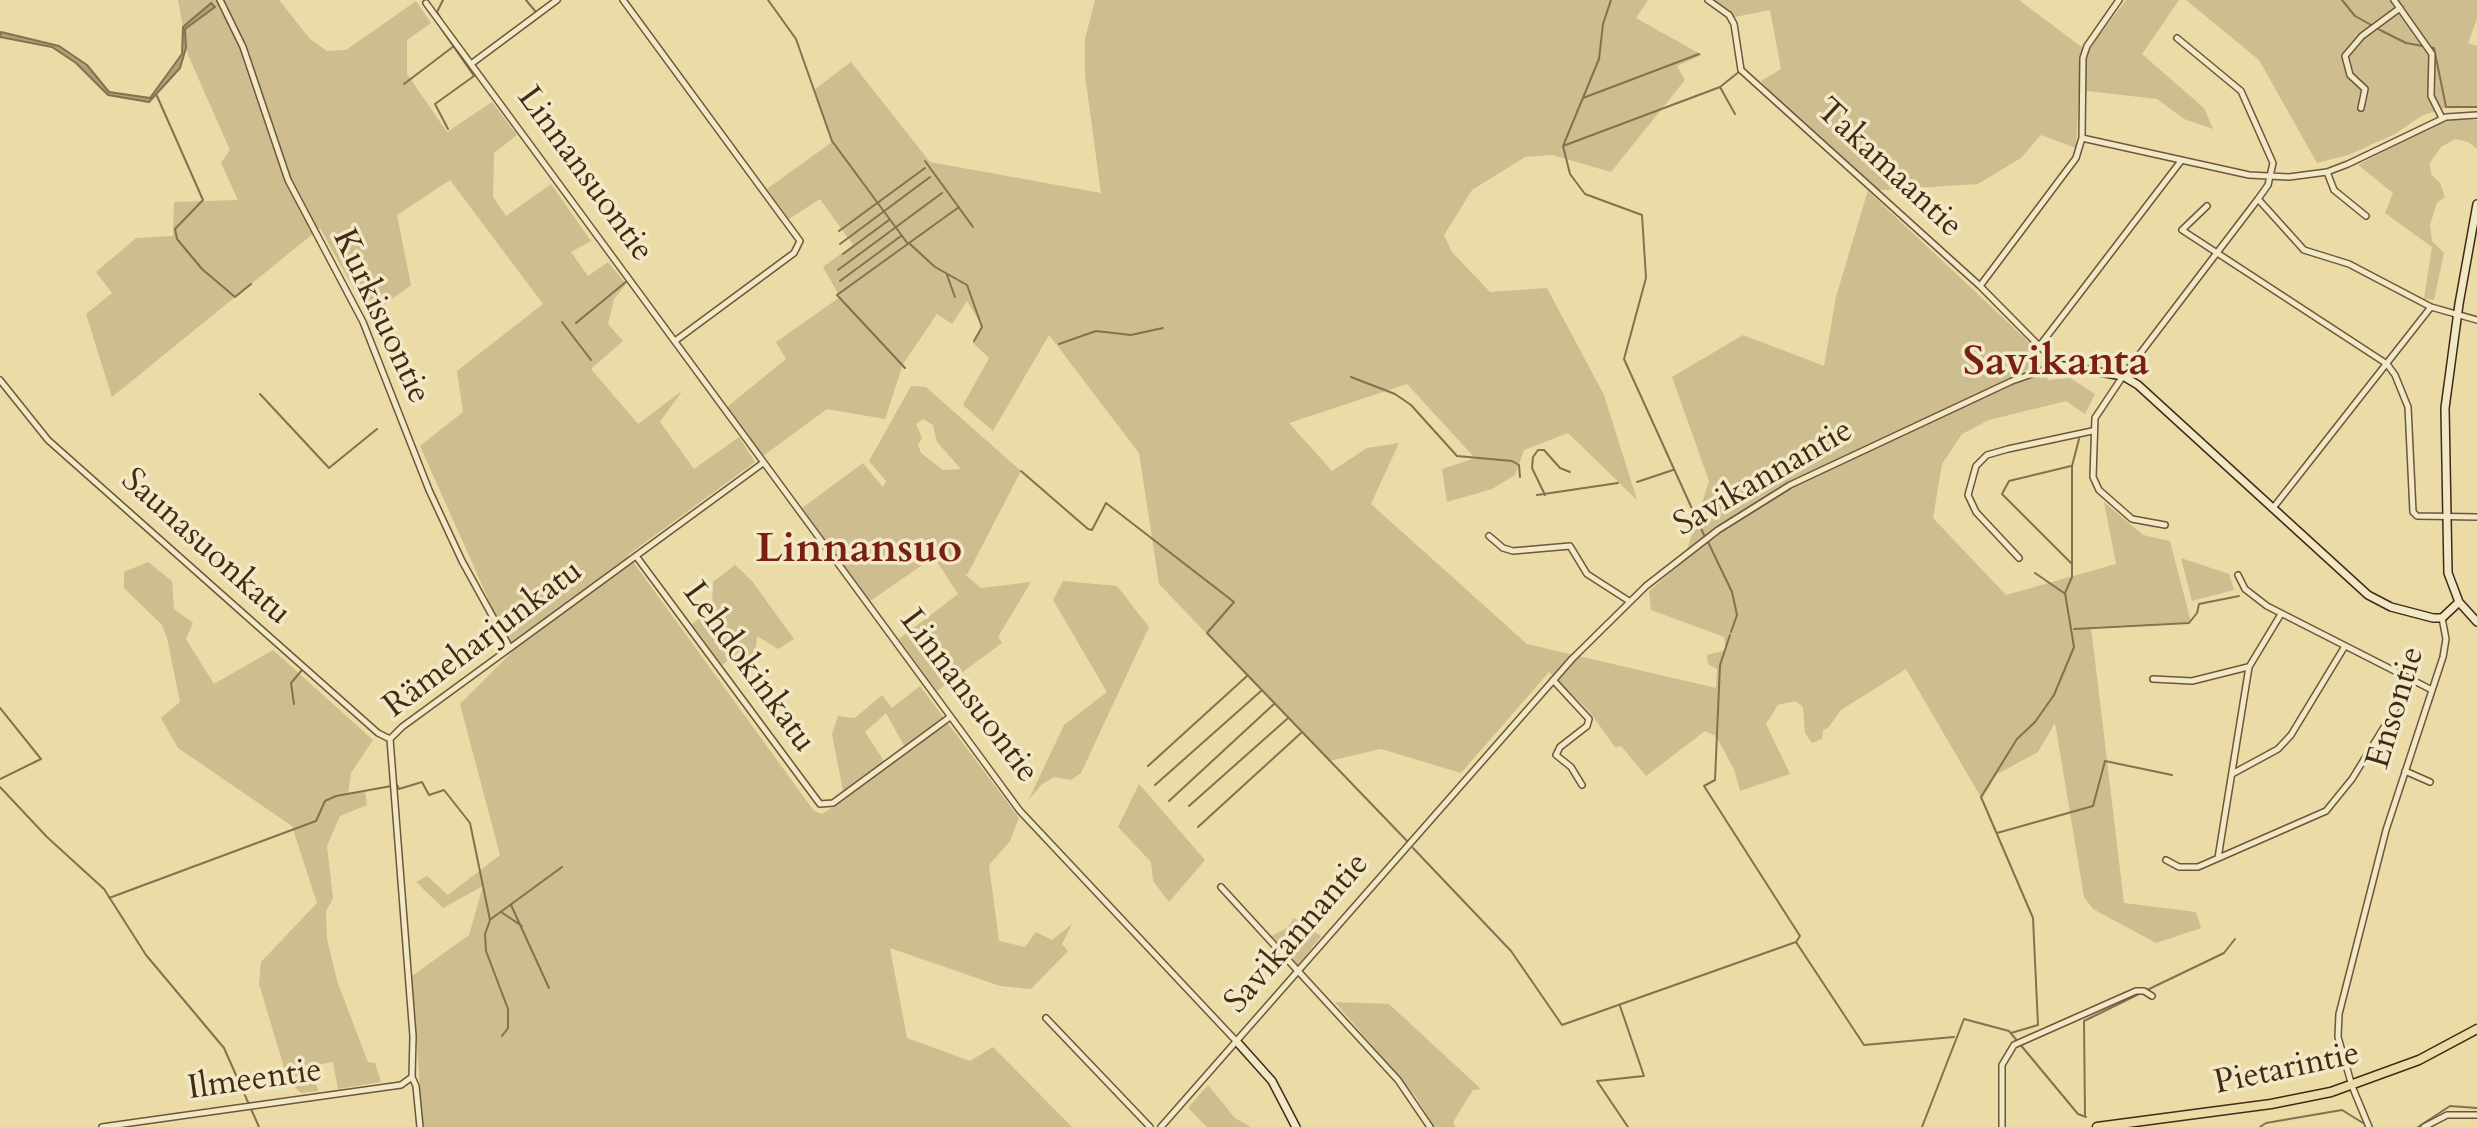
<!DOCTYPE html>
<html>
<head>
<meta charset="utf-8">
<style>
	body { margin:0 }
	canvas { display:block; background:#eadba7 }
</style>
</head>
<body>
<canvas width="2477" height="1127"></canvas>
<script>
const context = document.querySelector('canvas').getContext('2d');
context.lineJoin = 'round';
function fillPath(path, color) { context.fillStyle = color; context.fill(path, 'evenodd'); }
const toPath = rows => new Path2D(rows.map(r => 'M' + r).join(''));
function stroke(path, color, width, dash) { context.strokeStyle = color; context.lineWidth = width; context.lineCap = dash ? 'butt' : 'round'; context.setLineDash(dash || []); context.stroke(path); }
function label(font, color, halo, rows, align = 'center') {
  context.font = font + ' Cardo,serif'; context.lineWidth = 7; context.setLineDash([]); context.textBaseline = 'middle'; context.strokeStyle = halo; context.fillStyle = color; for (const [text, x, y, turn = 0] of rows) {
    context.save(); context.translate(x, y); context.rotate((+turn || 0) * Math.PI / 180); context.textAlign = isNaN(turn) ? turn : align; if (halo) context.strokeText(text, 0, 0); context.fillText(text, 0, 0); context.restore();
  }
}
fillPath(toPath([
	[178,0,279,0,310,39,327,51,346,50,416,1,431,23,407,40,407,74,447,132,492,102,517,135,494,153,493,197,506,216,551,184,591,241,571,252,588,276,608,262,626,284,614,299,608,324,623,341,591,369,638,424,682,391,660,422,694,469,739,437,755,462,628,555,814,811,822,814,844,800,907,751,886,713,865,732,884,761,843,791,832,734,838,716,855,718,882,695,892,708,920,686,1019,818,1010,841,989,865,999,941,1025,947,1036,932,1052,940,1072,924,1062,944,1068,951,1031,989,1000,986,890,948,907,1038,970,1061,993,1047,1072,1127,423,1127,412,976,469,935,483,886,443,908,416,882,427,876,448,895,500,855,460,704,512,652,420,446,463,412,457,371,543,304,450,180,397,215,411,285,369,316,320,228,112,397,86,314,112,293,96,272,136,238,173,236,174,202,238,200,221,163,230,150,188,55],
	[1095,0,1648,0,1636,18,1702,55,1677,66,1685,80,1611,172,1552,155,1525,157,1472,190,1444,235,1452,252,1490,292,1547,288,1604,395,1637,500,1568,433,1524,450,1515,475,1492,489,1447,502,1442,469,1475,458,1407,384,1289,423,1332,471,1367,448,1399,443,1371,504,1527,644,1716,688,1717,669,1708,664,1707,655,1726,650,1724,637,1651,610,1649,591,1683,562,1709,481,1672,377,1743,335,1824,366,1836,297,1868,190,1780,108,1761,81,1781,69,1770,10,1735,17,1712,0,2019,0,2087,51,2126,0,2179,0,2142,54,2204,108,2213,129,2184,119,2157,99,2079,90,2076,148,2041,135,2021,158,1978,184,1868,191,2034,347,2048,380,2070,378,2095,394,2085,414,2066,401,1989,420,1962,434,1942,464,1933,518,2006,595,2116,564,2104,502,2143,535,2170,541,2191,622,2091,627,2124,903,2196,912,2201,928,2156,943,2093,909,2084,897,2055,723,2038,752,1997,774,1982,799,1906,669,1841,710,1828,728,1823,730,1822,739,1812,743,1805,733,1803,707,1795,701,1778,705,1766,724,1790,774,1740,791,1734,769,1716,736,1705,731,1646,776,1621,746,1615,747,1589,711,1549,672,1461,773,1381,749,1329,761,1159,584,1139,453,1049,335,993,431,963,405,989,358,973,343,982,326,967,301,952,324,937,314,903,364,885,419,827,409,763,456,727,407,786,359,776,342,840,297,823,267,853,245,820,199,789,219,767,189,832,142,814,90,851,62,930,162,1101,193,1085,75,1085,39],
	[2186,0,2477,0,2477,19,2468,43,2477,46,2477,107,2451,106,2421,116,2395,134,2348,155,2317,163,2259,60],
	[2454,119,2477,120,2477,149,2468,142,2455,139,2441,147,2430,163,2431,174,2440,183,2445,197,2437,203,2430,225,2432,241,2444,253,2434,300,2424,299,2432,247,2385,213,2393,193,2358,165,2429,127],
	[911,386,926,387,1021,471,967,575,963,573,981,588,1031,582,998,637,1002,643,937,691,899,639,958,594,934,557,870,601,802,508,863,463,883,487,886,481,869,461],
	[923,419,933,425,937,442,961,469,943,470,921,453,918,445,922,438,916,424],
	[2181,558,2229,574,2234,590,2192,601],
	[148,562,172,581,174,609,193,623,186,639,214,684,273,650,373,740,351,773,348,794,365,792,367,805,340,816,327,846,333,898,326,911,327,939,338,984,368,1062,375,1063,381,1082,338,1089,333,1062,312,1066,318,1091,301,1093,288,1081,259,984,261,962,317,903,292,826,178,748,161,718,180,702,167,638,162,625,124,588,124,572],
	[735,565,752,581,794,639,778,649,757,636,754,668,741,650,722,665,692,624,712,608,713,582],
	[1063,581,1117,586,1149,627,1081,773,1071,780,1054,777,1041,785,1028,801,1064,725,1107,692,1053,600],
	[1139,784,1205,860,1169,902,1153,881,1151,862,1118,827],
	[1294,918,1321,936,1298,965,1272,936,1288,927],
	[1335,1002,1389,1004,1481,1089,1473,1090,1453,1122,1455,1127,1434,1127,1416,1097],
	[1208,1085,1235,1118,1251,1127,1207,1127,1188,1108]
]), '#cebd8e');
const water = toPath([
	[211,3,215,7,185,29,186,48,180,68,149,102,108,95,76,63,52,47,0,37,1,32,59,46,87,65,109,92,150,98,182,54,183,27,211,3]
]);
fillPath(water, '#b19f76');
stroke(water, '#857050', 2);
stroke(toPath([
	[526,0,535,11],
	[768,0,796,39,832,141,908,244],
	[1611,0,1603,24,1599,59,1563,146,1570,174,1585,194,1642,215,1646,278,1624,359,1704,535],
	[2342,0,2355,16,2382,31,2406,43,2434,48,2446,107,2477,107],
	[440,17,437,12,443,0],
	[436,21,474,76,435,104,448,129],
	[404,84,454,46],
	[1720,87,1735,114],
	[157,96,203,200,175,229,177,239,202,269,235,297,251,284],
	[1583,98,1699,54],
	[1563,146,1720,87,1740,71],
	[925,161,973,227],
	[839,231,925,168],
	[840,244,930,177],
	[910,244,935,267,967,285,982,327,974,341],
	[843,254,889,220],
	[838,270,942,193],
	[947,275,955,297],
	[840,281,901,236],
	[562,322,591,360],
	[576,323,627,281],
	[1059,344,1096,331,1131,335,1163,328],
	[905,368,837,295,959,207],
	[1351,377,1395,394,1411,405,1457,456,1512,461,1519,465,1520,477],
	[260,394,329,468,377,429],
	[1021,471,1088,529,1092,530,1106,503,1234,602,1207,633,1408,842],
	[1637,482,1673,470],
	[1537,495,1618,483],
	[1545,495,1532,468,1533,457,1538,450,1544,450,1560,468,1570,472],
	[1708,542,1732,592,1737,615,1731,632],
	[2071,563,2002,494,2009,481,2071,466],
	[2035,573,2064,593],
	[2074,629,2189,623,2197,613,2199,604,2239,596],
	[294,704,291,683,302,670],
	[0,708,41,759,0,779],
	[1148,766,1247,676],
	[1155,785,1261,691],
	[0,787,47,837,104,889,146,955,224,1048,259,1127],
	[1169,801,1274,704],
	[1189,806,1287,719],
	[1198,827,1301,733],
	[1997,833,2093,806,2105,761,2172,775],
	[1413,848,1511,951,1562,1025,1796,942,1800,936,1704,786,1715,780,1720,665,1730,635],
	[109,898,316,821,325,801,336,796,397,785,399,789,422,782,429,795,444,790,470,823,490,920,485,934,486,951,508,1009,508,1028,502,1036],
	[511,905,549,988],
	[501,912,522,926],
	[491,919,562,867],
	[1796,942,1864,1045,1954,1037],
	[2147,990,2224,953,2235,939],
	[1620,1006,1644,1076,1597,1081,1628,1127],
	[2011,1033,2038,1025,2033,918,1981,797,2017,739,2035,722,2054,695,2074,647,2065,593,2072,577,2072,466,2079,439],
	[2085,1115,2084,1021,2141,993],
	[1922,1127,1964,1019,2009,1031,2078,1114,2086,1117],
	[2260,1127,2266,1123,2342,1110,2363,1123],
	[2418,1127,2450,1106,2477,1108]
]), '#857050', 2);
const street = toPath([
	[220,0,243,47,288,180,363,322,429,490,462,561,510,648],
	[623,0,800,241,794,253,675,341],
	[2394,0,2432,54,2431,96,2442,118],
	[426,3,1020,811,1238,1043],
	[471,64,557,0],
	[2361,108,2365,89,2350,75,2345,56,2362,36,2400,8],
	[2082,138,2249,175,2289,177,2327,172,2348,164,2446,117,2477,115],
	[2327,172,2334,190,2366,216],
	[2258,199,2304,250,2349,264,2431,307,2477,320],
	[2207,206,2182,230,2387,364,2395,375,2408,407,2413,512,2417,516,2477,517],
	[1980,286,2076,158,2082,138,2083,58,2087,46,2119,0],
	[2041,344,2181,161],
	[0,380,48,440,378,733,390,739],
	[2273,508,2431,307],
	[2165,525,2132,519,2099,490,2093,477,2095,418,2123,376,2258,199,2268,185,2273,163,2241,91,2177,38],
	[1489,536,1503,548,1513,551,1570,546,1587,574,1629,601],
	[636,556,820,804,833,803,950,717],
	[2019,558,1976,512,1968,495,1976,466,1987,455,2008,449,2092,431],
	[2238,575,2245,589,2267,606,2432,690],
	[2153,679,2192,681,2248,667],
	[1553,680,1589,719,1587,726,1560,747,1556,755,1571,767,1582,785],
	[2405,771,2430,782],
	[2232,774,2278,749,2291,735,2345,646],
	[2218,858,2249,667,2281,614],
	[2166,860,2179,867,2198,867,2326,811,2352,779,2413,680],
	[1221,887,1398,1080,1430,1127],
	[1046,1018,1150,1127],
	[412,1077,413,1036,390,739,402,727,763,463],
	[412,1077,416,1086,420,1127],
	[102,1127,401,1085,412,1077],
	[1161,1127,1572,659,1646,586,1718,530,1790,485,2012,381,2058,365,1980,286,1741,70,1734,24,1729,15,1708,0],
	[2002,1127,2002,1065,2014,1045,2136,991,2144,991,2152,996],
	[2369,1127,2352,1086,2338,1037,2339,1014,2386,830,2443,657,2446,639,2442,618],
	[2424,1127,2447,1115,2477,1115]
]);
const secondary = toPath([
	[2477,204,2459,304,2445,408,2448,573,2459,602,2477,622],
	[2058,365,2123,376,2138,385,2368,595,2391,607,2433,618,2442,618,2459,602],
	[1238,1043,1272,1081,1296,1127]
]);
const primary = toPath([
	[2097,1127,2271,1104,2331,1092,2419,1060,2477,1029]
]);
stroke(street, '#6d563a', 8);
stroke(secondary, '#432a16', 10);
stroke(primary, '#432a16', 11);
stroke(street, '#f1e8c6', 5);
stroke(secondary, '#f1e8c6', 7);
stroke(primary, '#eadba7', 8);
label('34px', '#432a16', '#f1e8c6', [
	["Takamaantie",1888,169,43],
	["Linnansuontie",584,175,54],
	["Kurkisuontie",380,317,65],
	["Savikannantie",1764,479,-30],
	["Saunasuonkatu",205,548,42],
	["Rämeharjunkatu",484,640,-37],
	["Lehdokinkatu",748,668,54],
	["Linnansuontie",968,697,53],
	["Ensontie",2397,708,-73],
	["Savikannantie",1298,934,-49],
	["Pietarintie",2287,1070,-12],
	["Ilmeentie",255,1081,-8]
]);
label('bold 42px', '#7a1f14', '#f1e8c6', [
	["Savikanta",2056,364],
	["Linnansuo",859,551]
]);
</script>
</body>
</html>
